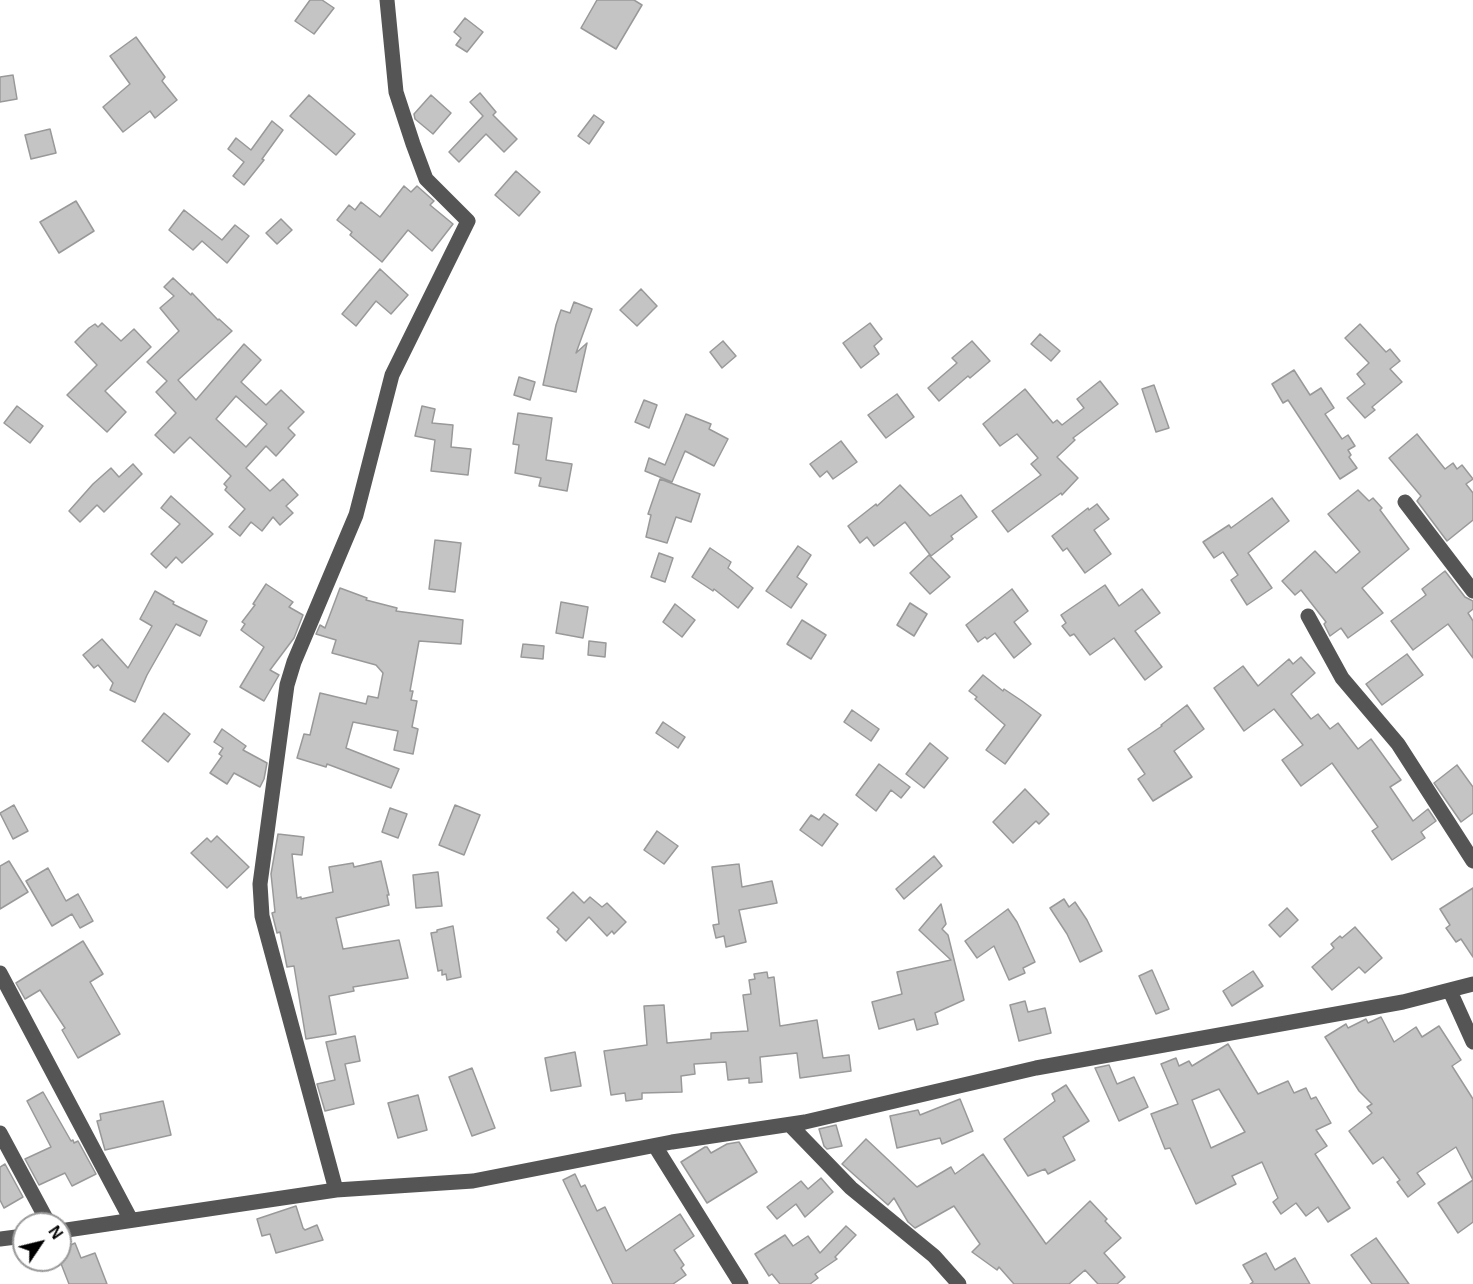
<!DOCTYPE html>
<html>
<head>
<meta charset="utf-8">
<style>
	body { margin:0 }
	#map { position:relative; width:1473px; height:1284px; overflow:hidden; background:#fff; font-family:Arial,sans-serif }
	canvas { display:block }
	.north { position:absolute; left:12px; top:1212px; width:60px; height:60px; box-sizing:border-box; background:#fff; border:2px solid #999; border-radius:50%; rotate:55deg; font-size:16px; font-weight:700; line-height:24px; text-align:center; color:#000 }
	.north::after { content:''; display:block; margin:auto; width:21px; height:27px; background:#000; clip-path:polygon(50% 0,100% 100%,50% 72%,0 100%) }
</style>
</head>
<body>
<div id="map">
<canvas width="1473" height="1284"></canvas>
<div class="north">N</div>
</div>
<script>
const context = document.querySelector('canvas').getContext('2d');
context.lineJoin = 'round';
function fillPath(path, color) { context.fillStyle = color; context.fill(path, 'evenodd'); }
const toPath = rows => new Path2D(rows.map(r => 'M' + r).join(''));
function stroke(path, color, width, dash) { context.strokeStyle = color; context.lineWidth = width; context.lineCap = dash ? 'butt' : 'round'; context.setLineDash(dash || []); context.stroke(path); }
const building = toPath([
	[310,0,322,0,334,8,314,34,295,21,310,0],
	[597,0,634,0,642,5,616,49,581,28,597,0],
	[465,18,483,32,467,52,456,45,461,38,454,32,465,18],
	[136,37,165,77,162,81,177,100,155,118,150,111,123,132,103,107,130,84,110,56,136,37],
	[13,75,17,99,0,102,0,77,13,75],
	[480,93,496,112,493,115,517,139,504,152,486,134,459,162,449,152,483,116,470,102,480,93],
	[309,95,355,134,336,155,290,116,309,95],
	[431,95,451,113,433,134,415,119,414,114,431,95],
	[594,115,604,122,589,144,578,136,594,115],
	[272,121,283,130,262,159,264,160,244,185,233,176,244,162,228,149,236,138,251,150,272,121],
	[50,129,56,153,31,159,25,135,50,129],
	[516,171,540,192,519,216,495,195,516,171],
	[404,186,411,192,417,186,434,201,430,205,453,224,432,251,408,230,382,262,350,235,352,232,337,220,349,205,355,210,361,202,380,217,404,186],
	[76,201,94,231,59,253,40,222,76,201],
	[184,210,222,240,235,225,249,236,227,263,202,241,193,250,169,230,184,210],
	[281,219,292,230,277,244,266,233,281,219],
	[380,269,408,295,391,314,376,301,356,326,342,314,380,269],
	[173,278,191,295,192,293,218,320,219,319,232,331,178,380,196,400,244,344,261,360,241,382,266,405,281,390,304,412,288,428,295,435,276,456,266,446,246,468,270,491,283,479,298,495,286,506,293,513,280,525,273,517,262,531,251,522,240,536,229,527,245,509,225,490,227,487,224,484,231,476,190,437,174,453,155,435,176,413,156,392,167,381,147,362,179,331,160,308,174,296,164,287,173,278],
	[236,396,267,424,246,447,216,419,236,396],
	[641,289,657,306,637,326,620,310,641,289],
	[574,302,592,309,576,353,587,343,576,392,543,385,556,325,561,310,570,313,574,302],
	[102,323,121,341,134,329,151,347,105,391,126,412,107,432,67,395,97,365,75,342,89,328,95,324,98,327,102,323],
	[870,323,882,339,874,346,879,354,861,368,843,343,870,323],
	[1360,324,1386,352,1390,349,1400,361,1390,369,1402,382,1372,407,1375,410,1365,418,1347,398,1365,384,1357,374,1369,363,1345,338,1360,324],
	[1040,334,1060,351,1051,361,1031,344,1040,334],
	[723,341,736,356,722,368,710,352,723,341],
	[972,341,990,361,970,378,968,376,939,401,928,388,957,363,952,358,972,341],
	[1294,370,1310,395,1321,388,1334,408,1325,414,1342,439,1348,435,1355,446,1348,450,1351,455,1349,457,1357,468,1340,479,1288,400,1283,403,1272,384,1294,370],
	[519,377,535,382,530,400,514,395,519,377],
	[1100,381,1118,404,1073,438,1075,440,1057,457,1078,478,1062,495,1061,493,1008,532,992,511,1041,475,1031,464,1038,458,1017,434,1000,446,983,424,1025,389,1053,423,1057,420,1062,425,1084,408,1077,399,1100,381],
	[1154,385,1169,428,1156,432,1142,389,1154,385],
	[897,394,914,417,886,438,868,415,897,394],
	[644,400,657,405,649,428,635,422,644,400],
	[17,406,43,426,30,443,4,423,17,406],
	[422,406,435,409,432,423,453,425,451,447,471,449,468,475,431,471,435,440,415,436,422,406],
	[518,413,552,418,546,460,572,464,567,491,539,486,541,478,515,473,519,445,513,444,518,413],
	[686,414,711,424,709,429,728,439,714,466,685,451,672,482,645,471,649,458,665,465,686,414],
	[1417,434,1445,469,1453,463,1457,469,1462,465,1473,479,1466,484,1473,493,1473,520,1447,541,1417,501,1421,496,1389,458,1417,434],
	[841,441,857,462,833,479,827,471,820,477,810,464,841,441],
	[133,464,142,474,104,512,97,505,80,522,69,511,93,484,111,468,119,477,133,464],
	[660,479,700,494,691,522,676,517,667,543,646,537,651,515,648,514,660,479],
	[900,485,930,516,961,495,977,517,951,536,953,539,931,556,905,522,874,546,867,537,860,543,848,526,876,504,877,506,900,485],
	[1358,490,1369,501,1373,498,1382,508,1380,510,1409,549,1362,588,1383,613,1348,638,1341,628,1330,636,1324,624,1326,622,1301,590,1295,595,1282,581,1315,551,1336,573,1360,552,1328,514,1358,490],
	[171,496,213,534,182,563,176,557,166,568,151,554,180,524,161,508,171,496],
	[1272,498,1289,521,1248,553,1272,588,1247,605,1231,580,1238,575,1223,552,1214,558,1203,542,1229,525,1231,528,1272,498],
	[1097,504,1109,519,1094,530,1111,554,1085,573,1067,548,1063,551,1052,536,1088,508,1089,510,1097,504],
	[435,540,461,543,455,592,429,589,435,540],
	[798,546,811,555,797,577,807,584,791,608,766,591,798,546],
	[710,548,731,562,728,568,753,588,738,608,714,589,713,591,692,577,710,548],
	[659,553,673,558,665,582,651,577,659,553],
	[929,555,950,577,930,594,910,573,929,555],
	[1445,571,1465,597,1473,601,1473,609,1468,613,1473,621,1473,658,1448,624,1413,650,1391,621,1426,595,1422,589,1445,571],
	[266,584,293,602,289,607,303,615,294,638,270,670,279,675,264,701,240,687,264,647,241,630,245,624,242,622,255,605,253,604,266,584],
	[1105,585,1119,606,1142,589,1160,613,1135,631,1162,667,1145,680,1114,638,1090,655,1074,634,1070,636,1062,626,1066,623,1061,615,1105,585],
	[340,588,367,598,366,600,397,608,396,611,463,620,461,644,419,641,410,691,413,691,411,700,417,701,412,727,418,729,413,754,394,750,398,731,353,722,346,748,399,769,391,788,327,764,326,767,297,758,304,734,310,735,320,693,366,704,368,696,378,698,383,673,376,665,332,653,336,640,316,634,320,625,325,628,340,588],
	[1012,589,1028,611,1014,622,1031,644,1014,658,995,633,987,639,985,637,978,642,966,625,1012,589],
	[155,591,174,602,173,604,207,621,200,636,176,624,147,675,135,702,110,690,113,683,98,665,94,668,83,655,102,639,128,668,152,626,140,619,155,591],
	[561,602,588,607,583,638,556,633,561,602],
	[910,603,927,614,914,636,897,625,910,603],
	[675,604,695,620,682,637,663,622,675,604],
	[802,620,826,635,811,659,787,644,802,620],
	[589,641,606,643,605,657,588,655,589,641],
	[523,644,544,646,543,659,521,657,523,644],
	[1407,654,1423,675,1382,705,1366,684,1407,654],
	[1301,657,1315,673,1291,694,1311,719,1318,714,1330,729,1338,723,1358,749,1371,739,1401,780,1390,787,1413,821,1428,809,1436,821,1421,832,1425,838,1392,860,1372,831,1378,827,1332,763,1301,786,1282,760,1303,745,1274,709,1244,731,1214,688,1243,666,1258,686,1289,659,1293,664,1301,657],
	[983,675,1003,691,1004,689,1022,701,1041,715,1005,764,986,750,1005,725,975,699,977,697,969,691,983,675],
	[1187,705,1204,729,1174,751,1192,777,1153,801,1138,779,1145,774,1128,749,1162,726,1161,725,1187,705],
	[852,710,879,729,871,741,844,722,852,710],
	[164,713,190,734,168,762,142,741,164,713],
	[663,722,685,737,678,748,656,733,663,722],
	[222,729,246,746,243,750,267,763,264,779,260,787,234,773,227,784,210,773,222,756,219,754,223,748,214,742,222,729],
	[930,743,948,758,924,788,906,774,930,743],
	[879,764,910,787,901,798,891,790,876,811,856,795,879,764],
	[1457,765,1473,787,1473,813,1461,822,1434,783,1457,765],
	[1025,789,1049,814,1039,824,1036,821,1013,843,993,822,1025,789],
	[14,805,28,831,13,839,0,813,14,805],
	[455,805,480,815,464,855,439,845,455,805],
	[390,808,407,814,398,838,382,832,390,808],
	[824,814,838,824,822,846,800,830,811,815,819,820,824,814],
	[657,831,678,846,664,864,644,850,657,831],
	[278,834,304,837,302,855,292,854,297,898,301,897,301,899,333,892,329,867,353,863,354,867,381,861,389,895,387,895,389,905,336,918,343,949,399,940,408,978,353,987,354,991,329,996,336,1034,306,1039,294,966,287,967,280,932,277,933,272,913,275,912,271,874,278,834],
	[217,836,249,867,227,888,191,853,207,838,211,842,217,836],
	[934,856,942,866,904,899,896,889,934,856],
	[9,861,28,892,0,909,0,866,9,861],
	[739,864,742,887,772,881,777,903,739,910,746,942,726,947,724,936,716,938,713,925,719,924,712,867,739,864],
	[48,868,66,901,78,894,93,921,80,928,72,914,52,926,26,881,48,868],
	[438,872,442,906,416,908,413,875,438,872],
	[1473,888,1473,957,1461,939,1456,942,1446,928,1450,925,1440,909,1473,888],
	[573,892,584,903,590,897,602,907,607,903,626,922,614,934,612,931,607,936,589,917,566,941,557,932,559,929,547,918,573,892],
	[1064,899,1069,907,1075,902,1087,920,1102,951,1080,962,1067,934,1050,908,1064,899],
	[941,904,946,924,942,929,948,935,964,1000,935,1013,938,1024,917,1030,914,1019,879,1029,872,1002,902,994,897,972,951,960,919,930,941,904],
	[1287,908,1298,920,1280,937,1269,925,1287,908],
	[1008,909,1017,922,1035,962,1023,968,1025,973,1009,980,994,946,977,958,965,941,1008,909],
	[453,926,461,977,447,980,446,974,442,975,442,970,438,971,431,933,437,932,437,930,453,926],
	[1355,927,1382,958,1365,973,1359,967,1332,990,1312,967,1334,948,1331,944,1340,936,1342,938,1355,927],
	[83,941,103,974,90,982,120,1034,78,1058,62,1030,65,1028,40,990,25,999,16,983,83,941],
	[1152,970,1169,1009,1156,1014,1139,976,1152,970],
	[1253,971,1263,986,1232,1006,1223,991,1253,971],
	[767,972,768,978,774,977,780,1026,817,1020,823,1058,849,1055,851,1071,800,1078,797,1053,760,1057,762,1082,749,1083,749,1078,728,1080,726,1062,694,1064,695,1074,681,1076,682,1092,642,1093,642,1099,626,1101,625,1093,611,1095,604,1051,647,1045,644,1006,664,1005,667,1043,711,1039,711,1033,748,1031,743,995,751,994,749,980,755,979,754,974,767,972],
	[1025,1001,1028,1012,1045,1008,1051,1033,1019,1041,1010,1005,1025,1001],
	[1381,1017,1394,1042,1416,1027,1422,1037,1439,1026,1461,1060,1452,1066,1473,1099,1473,1222,1458,1233,1438,1203,1473,1180,1456,1147,1417,1173,1425,1184,1408,1197,1397,1182,1400,1180,1383,1157,1373,1164,1349,1131,1372,1113,1367,1107,1372,1104,1359,1091,1325,1037,1346,1024,1348,1028,1366,1019,1368,1023,1381,1017],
	[355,1036,360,1061,345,1064,354,1104,325,1111,317,1084,335,1080,326,1042,355,1036],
	[1228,1044,1258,1094,1288,1081,1294,1093,1306,1088,1311,1099,1316,1097,1331,1123,1316,1130,1327,1146,1315,1154,1350,1208,1328,1222,1318,1207,1306,1216,1296,1203,1281,1214,1273,1202,1278,1198,1262,1162,1232,1176,1236,1184,1196,1204,1170,1148,1165,1149,1151,1114,1178,1104,1161,1064,1176,1058,1179,1066,1189,1061,1192,1066,1228,1044],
	[1219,1089,1245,1132,1211,1148,1192,1100,1219,1089],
	[575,1052,581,1086,551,1091,545,1058,575,1052],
	[1109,1065,1117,1084,1134,1077,1148,1107,1119,1121,1095,1068,1109,1065],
	[472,1068,495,1128,472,1136,449,1077,472,1068],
	[1066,1085,1089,1121,1063,1137,1075,1160,1048,1174,1045,1169,1028,1176,1004,1139,1055,1101,1052,1094,1066,1085],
	[43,1092,71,1141,73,1140,74,1143,78,1141,96,1174,72,1186,65,1173,39,1185,25,1159,51,1147,27,1101,43,1092],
	[418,1095,427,1130,398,1138,388,1103,418,1095],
	[960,1099,973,1131,942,1144,940,1138,897,1148,890,1116,918,1110,920,1115,960,1099],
	[163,1101,171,1135,105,1150,97,1121,101,1120,100,1114,163,1101],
	[836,1125,842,1146,827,1149,824,1146,819,1129,836,1125],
	[866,1139,917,1187,951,1167,955,1174,983,1154,1046,1244,1090,1201,1107,1219,1105,1221,1121,1238,1104,1253,1125,1277,1117,1284,1098,1284,1085,1270,1069,1284,1014,1284,999,1267,997,1270,972,1252,980,1244,954,1206,915,1228,908,1222,894,1198,888,1205,842,1164,866,1139],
	[739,1142,757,1172,707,1203,681,1162,705,1147,707,1147,711,1153,727,1144,739,1142],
	[5,1164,23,1197,4,1208,0,1200,0,1167,5,1164],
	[575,1174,581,1187,585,1185,597,1211,605,1207,626,1251,680,1214,694,1236,674,1250,684,1265,681,1268,686,1275,673,1284,613,1284,563,1180,575,1174],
	[821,1178,833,1192,805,1217,796,1204,777,1219,767,1207,801,1181,808,1189,821,1178],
	[296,1206,303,1228,305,1230,317,1225,323,1240,276,1253,270,1234,262,1236,257,1219,296,1206],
	[846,1226,856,1235,835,1257,837,1259,815,1274,818,1278,810,1284,780,1284,772,1274,769,1276,755,1254,785,1235,793,1246,808,1236,820,1253,846,1226],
	[1376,1238,1409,1284,1372,1284,1351,1255,1376,1238],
	[75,1243,81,1258,95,1253,107,1284,69,1284,60,1261,60,1250,75,1243],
	[1266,1253,1275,1270,1295,1258,1310,1284,1250,1284,1253,1282,1243,1265,1266,1253]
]);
fillPath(building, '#c4c4c4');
stroke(building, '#999', 1.5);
stroke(toPath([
	[1405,502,1473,591],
	[1308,616,1342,678,1398,744,1473,861],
	[0,973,131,1220],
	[1450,991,1473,1042],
	[790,1125,851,1188,934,1256,959,1284],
	[0,1133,49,1224],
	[655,1146,741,1284],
	[336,1190,262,916,260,884,287,685,294,662,356,515,392,375,468,221,426,179,413,144,396,92,387,0],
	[60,1231,336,1190,473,1181,672,1142,805,1122,1036,1068,1403,1002,1473,984],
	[0,1239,24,1236]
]), '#555', 15);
</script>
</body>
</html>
